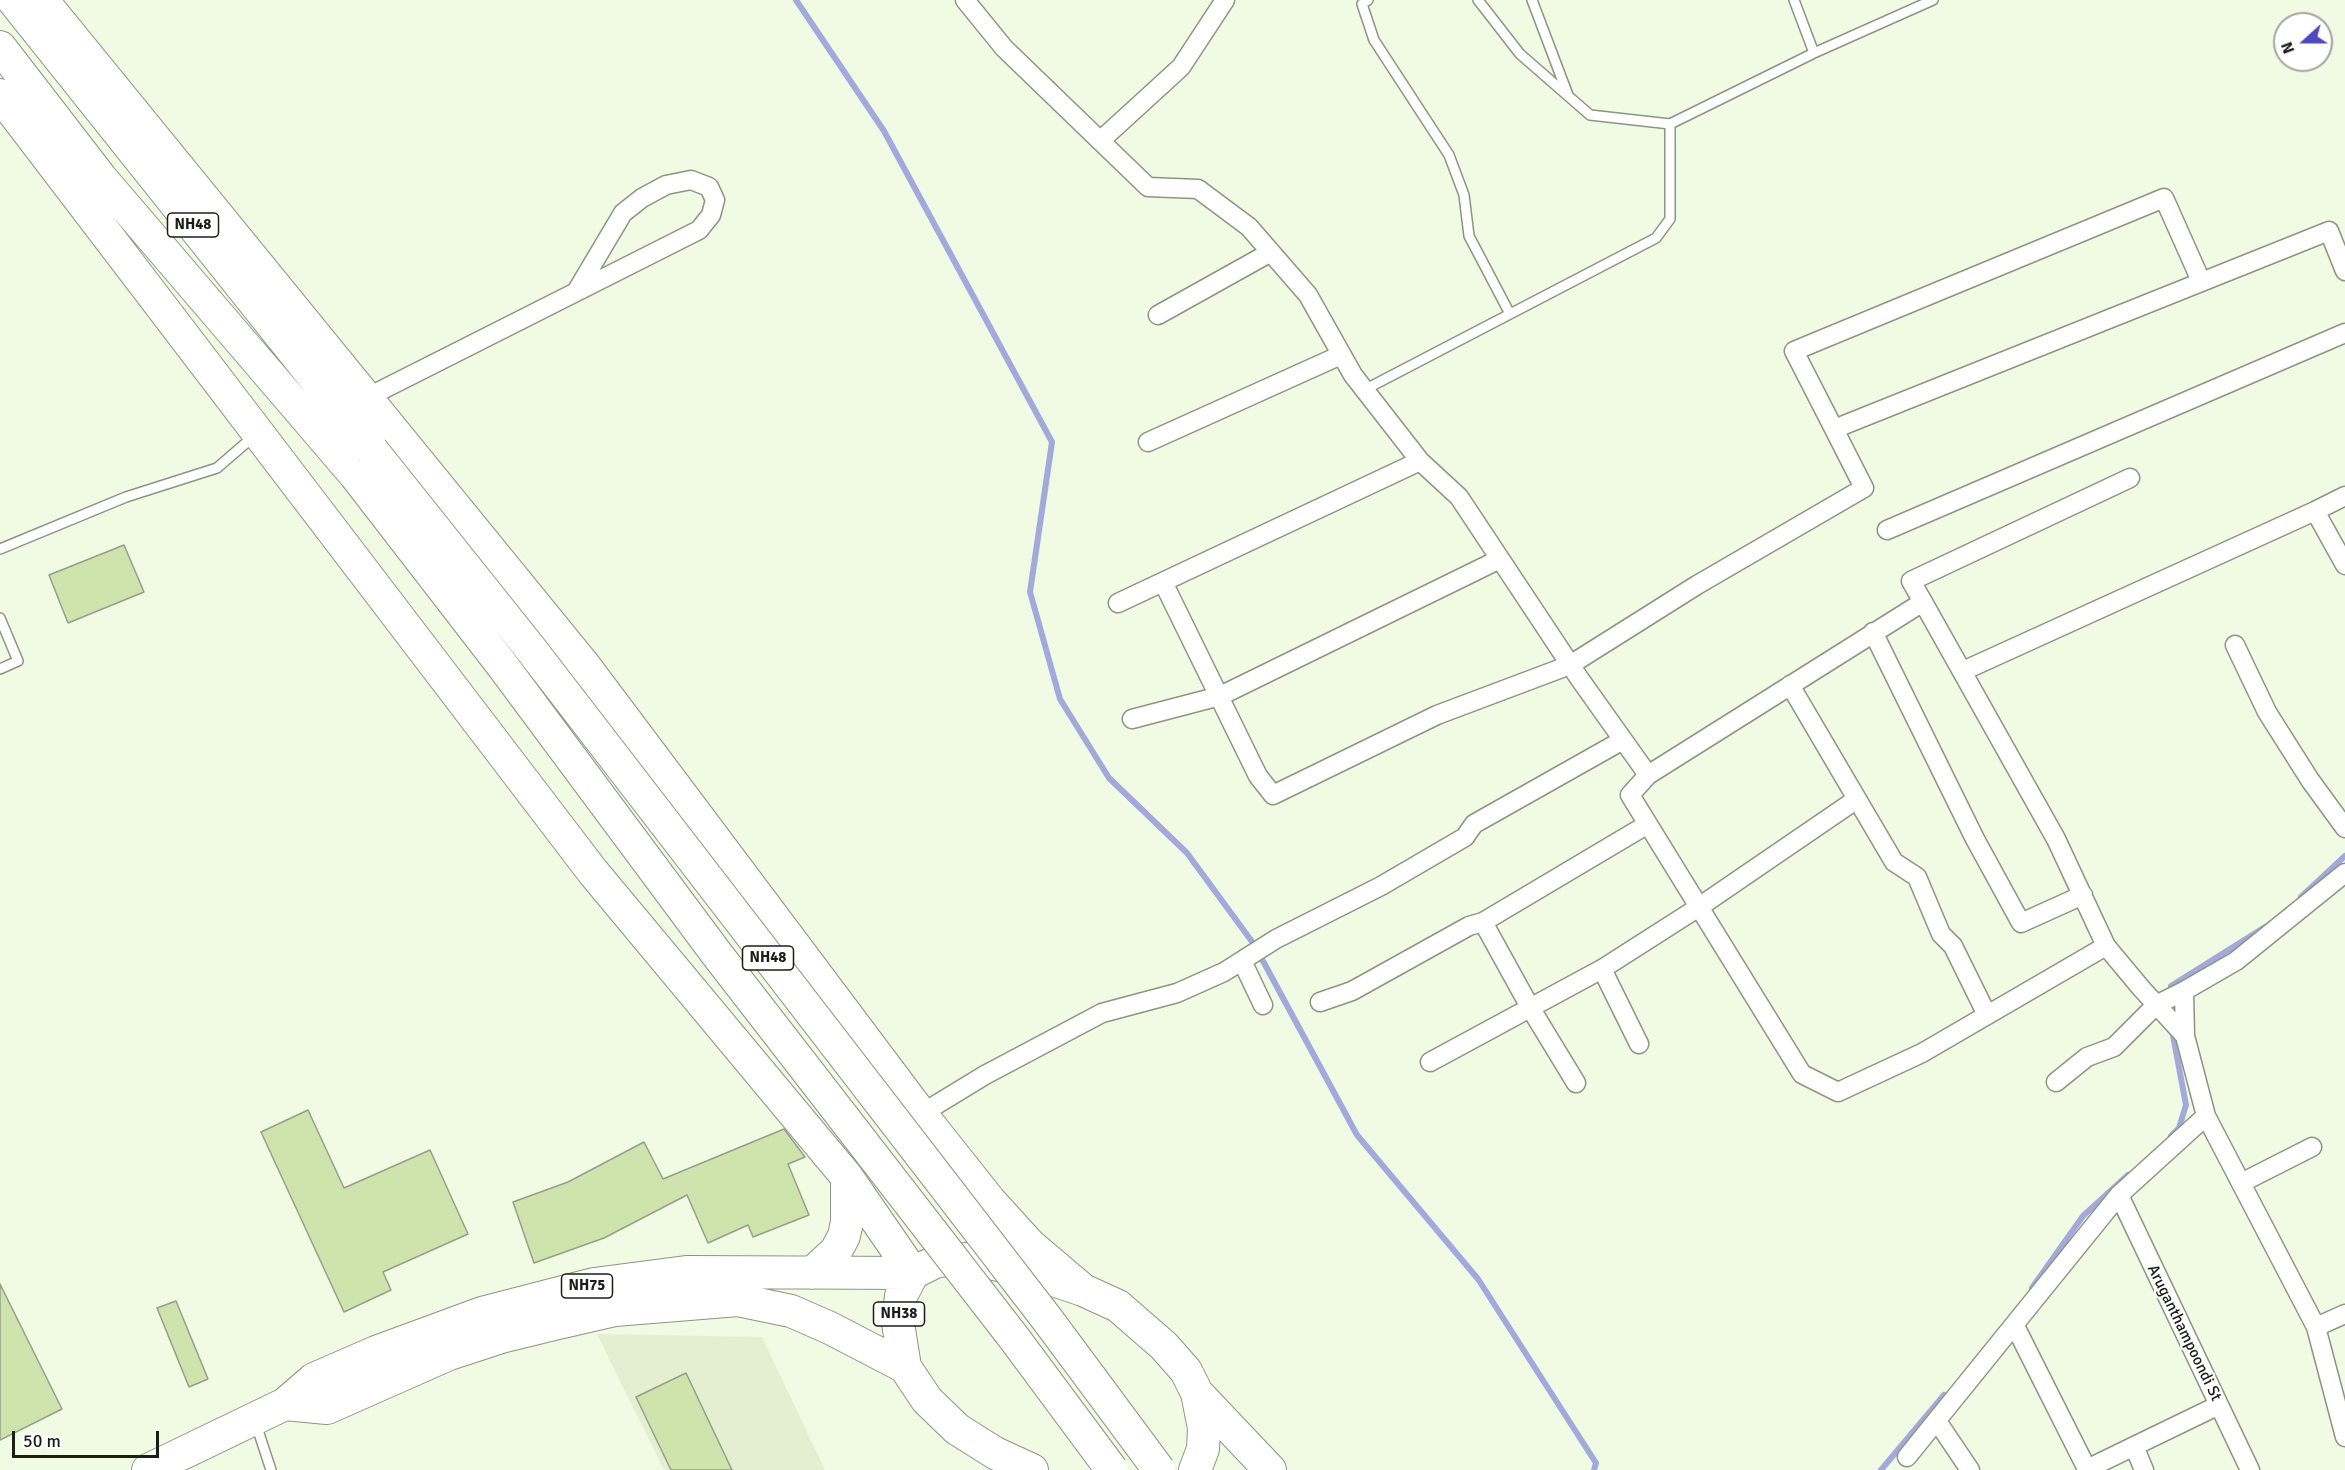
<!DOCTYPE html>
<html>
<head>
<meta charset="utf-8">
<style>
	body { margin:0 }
	#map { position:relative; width:2345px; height:1470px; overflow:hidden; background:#f1fae2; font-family:Signika,sans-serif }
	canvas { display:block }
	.north { position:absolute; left:2273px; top:12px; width:60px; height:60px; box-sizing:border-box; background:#fff; border:2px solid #a4a5a2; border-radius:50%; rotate:249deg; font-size:16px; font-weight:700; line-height:24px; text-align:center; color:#1b1e16 }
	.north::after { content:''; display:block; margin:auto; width:21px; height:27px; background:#4f49c0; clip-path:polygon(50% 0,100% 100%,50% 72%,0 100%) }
	.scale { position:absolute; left:12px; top:1431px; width:147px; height:27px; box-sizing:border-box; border:3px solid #1b1e16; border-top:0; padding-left:8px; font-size:18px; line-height:21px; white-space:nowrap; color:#1b1e16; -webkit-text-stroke:4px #fff; paint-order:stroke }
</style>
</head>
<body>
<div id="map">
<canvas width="2345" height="1470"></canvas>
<div class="north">N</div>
<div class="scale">50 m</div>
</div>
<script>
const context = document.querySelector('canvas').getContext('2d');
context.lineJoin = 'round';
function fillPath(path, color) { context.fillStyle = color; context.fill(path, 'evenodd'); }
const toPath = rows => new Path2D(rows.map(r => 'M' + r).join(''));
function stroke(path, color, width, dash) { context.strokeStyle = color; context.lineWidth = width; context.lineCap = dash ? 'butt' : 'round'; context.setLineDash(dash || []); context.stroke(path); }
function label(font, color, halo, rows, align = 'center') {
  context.font = font + ' Signika,sans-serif'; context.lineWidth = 4.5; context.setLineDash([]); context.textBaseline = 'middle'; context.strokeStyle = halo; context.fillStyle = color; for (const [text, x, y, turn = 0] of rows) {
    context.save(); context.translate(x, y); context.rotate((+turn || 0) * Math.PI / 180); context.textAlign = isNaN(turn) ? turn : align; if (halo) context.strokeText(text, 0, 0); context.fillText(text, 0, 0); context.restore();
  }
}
fillPath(toPath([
	[597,1334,762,1337,825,1470,664,1470]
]), '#e4efd1');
stroke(toPath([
	[796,0,884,131,1052,442,1030,592,1060,699,1109,778,1187,853,1253,943],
	[2301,897,2345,856],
	[1263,961,1357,1135,1478,1279,1596,1463,1594,1470],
	[2171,993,2171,986,2265,927],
	[2171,1136,2179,1128,2186,1105,2172,1030],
	[2032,1288,2083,1216,2128,1175],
	[1881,1470,1944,1395]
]), '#a3a9dd', 6);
const building = toPath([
	[124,545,144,592,68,623,49,575,124,545],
	[308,1110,344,1188,430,1150,468,1234,383,1272,391,1290,344,1312,261,1132,308,1110],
	[784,1129,805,1157,788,1164,809,1215,753,1237,748,1225,708,1243,687,1195,604,1238,534,1263,513,1202,568,1182,644,1142,663,1179,784,1129],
	[0,1284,62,1409,0,1440,0,1284],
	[176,1301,208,1379,189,1387,157,1308,176,1301],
	[686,1373,732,1470,671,1470,636,1397,686,1373]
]);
fillPath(building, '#cfe3ad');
stroke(building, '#979f8a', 1.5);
const lane = toPath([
	[1368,0,1362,4,1374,40,1449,155,1464,195,1469,236,1510,314],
	[1478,0,1520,54,1590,115,1670,124,1814,53,1933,0],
	[1532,0,1568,95],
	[1794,0,1814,53],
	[1364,390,1656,238,1670,219,1670,124],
	[0,549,126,497,217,468,254,436],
	[0,618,18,661,0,669],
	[256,1424,271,1470]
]);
const street = toPath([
	[965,0,1004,48,1148,187,1198,189,1249,227,1308,295,1353,375,1420,461,1459,497,1579,678,1648,775,1630,795,1802,1074,1838,1092,1922,1053,2106,946],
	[1100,141,1181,67,1225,0],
	[2201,281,2164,198,1794,351,1834,429,2329,231,2345,271],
	[1158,315,1271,252],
	[366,398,699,230,711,215,715,200,709,187,691,180,666,185,642,198,623,213,576,292],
	[1148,442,1341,355],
	[2315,511,2345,565],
	[1887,530,2345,333],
	[1163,582,1258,776,1273,795,1437,715,1570,665,1697,585,1864,488,1834,429],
	[1923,602,1911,581,2130,478],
	[1118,603,1420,461],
	[1873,632,1975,839,2021,923,2083,895],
	[2235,645,2267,712,2310,780,2345,828],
	[1963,671,2315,511,2345,496],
	[1790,685,1894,862,1917,877,1941,934,1953,946,1987,1015],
	[1132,719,1220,696,1500,559],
	[1648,775,1923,602,2056,839,2106,946,2141,988,2185,1036],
	[1483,922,1531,1009,1576,1083],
	[1242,961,1263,1005],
	[1602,969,1639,1044],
	[1320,1002,1352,991,1469,926,1483,922,1648,824],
	[1430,1062,1602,969,1699,907,1857,799],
	[2056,1082,2087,1057,2114,1047,2156,1005,2184,991],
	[921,1114,985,1075,1102,1013,1177,993,1224,972,1276,939,1381,886,1465,837,1474,824,1623,740],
	[2206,1116,2316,1327,2345,1314],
	[2241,1183,2312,1147],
	[2119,1195,2250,1470],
	[2015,1326,2087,1469,2219,1405],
	[2316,1327,2345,1437],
	[1937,1421,1970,1470],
	[2134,1446,2144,1470],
	[1907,1457,2119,1195,2206,1116,2185,1036,2184,991,2236,961,2345,873]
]);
const highway = toPath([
	[13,0,372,450],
	[42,0,584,665,921,1114,990,1201,1030,1245,1083,1290],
	[0,47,101,178,356,476],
	[0,95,593,872,847,1177,913,1273],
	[812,1273,836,1251,844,1236,847,1222,847,1177],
	[1197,1393,1270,1470],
	[285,1404,327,1408,449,1354,501,1337,554,1324,615,1310,738,1300,791,1311,830,1328,905,1367],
	[148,1470,285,1404,314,1379,376,1352,482,1313,594,1284,686,1272,913,1273],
	[1032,1470,995,1453,957,1429,927,1400,905,1367,898,1323,901,1296,913,1273,937,1261,969,1259,1024,1270,1083,1290,1118,1306,1164,1346,1186,1371,1197,1393,1204,1428,1203,1449,1195,1470]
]);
stroke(lane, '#8d9580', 12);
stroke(street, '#8d9580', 21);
stroke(highway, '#8d9580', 34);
stroke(lane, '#fff', 9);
stroke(street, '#fff', 18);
stroke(highway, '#fff', 32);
const highwayBridge = toPath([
	[372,450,530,648,1047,1319,1159,1470],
	[356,476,502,665,716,953,1014,1338,1112,1470]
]);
stroke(highwayBridge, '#8d9580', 34, []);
stroke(highwayBridge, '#fff', 32);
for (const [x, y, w] of [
	[193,225,51],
	[768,958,51],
	[587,1286,51],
	[899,1314,51]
]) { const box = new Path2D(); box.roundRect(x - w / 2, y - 12, w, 24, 4.5); context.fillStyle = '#fff'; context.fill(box); stroke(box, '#1b1e16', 1.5); }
label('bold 15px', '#1b1e16', null, [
	["NH48",193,225],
	["NH48",768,958],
	["NH75",587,1286],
	["NH38",899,1314]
]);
label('16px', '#1b1e16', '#fff', [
	["Aruganthampoondi St",2184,1333,64]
]);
</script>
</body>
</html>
